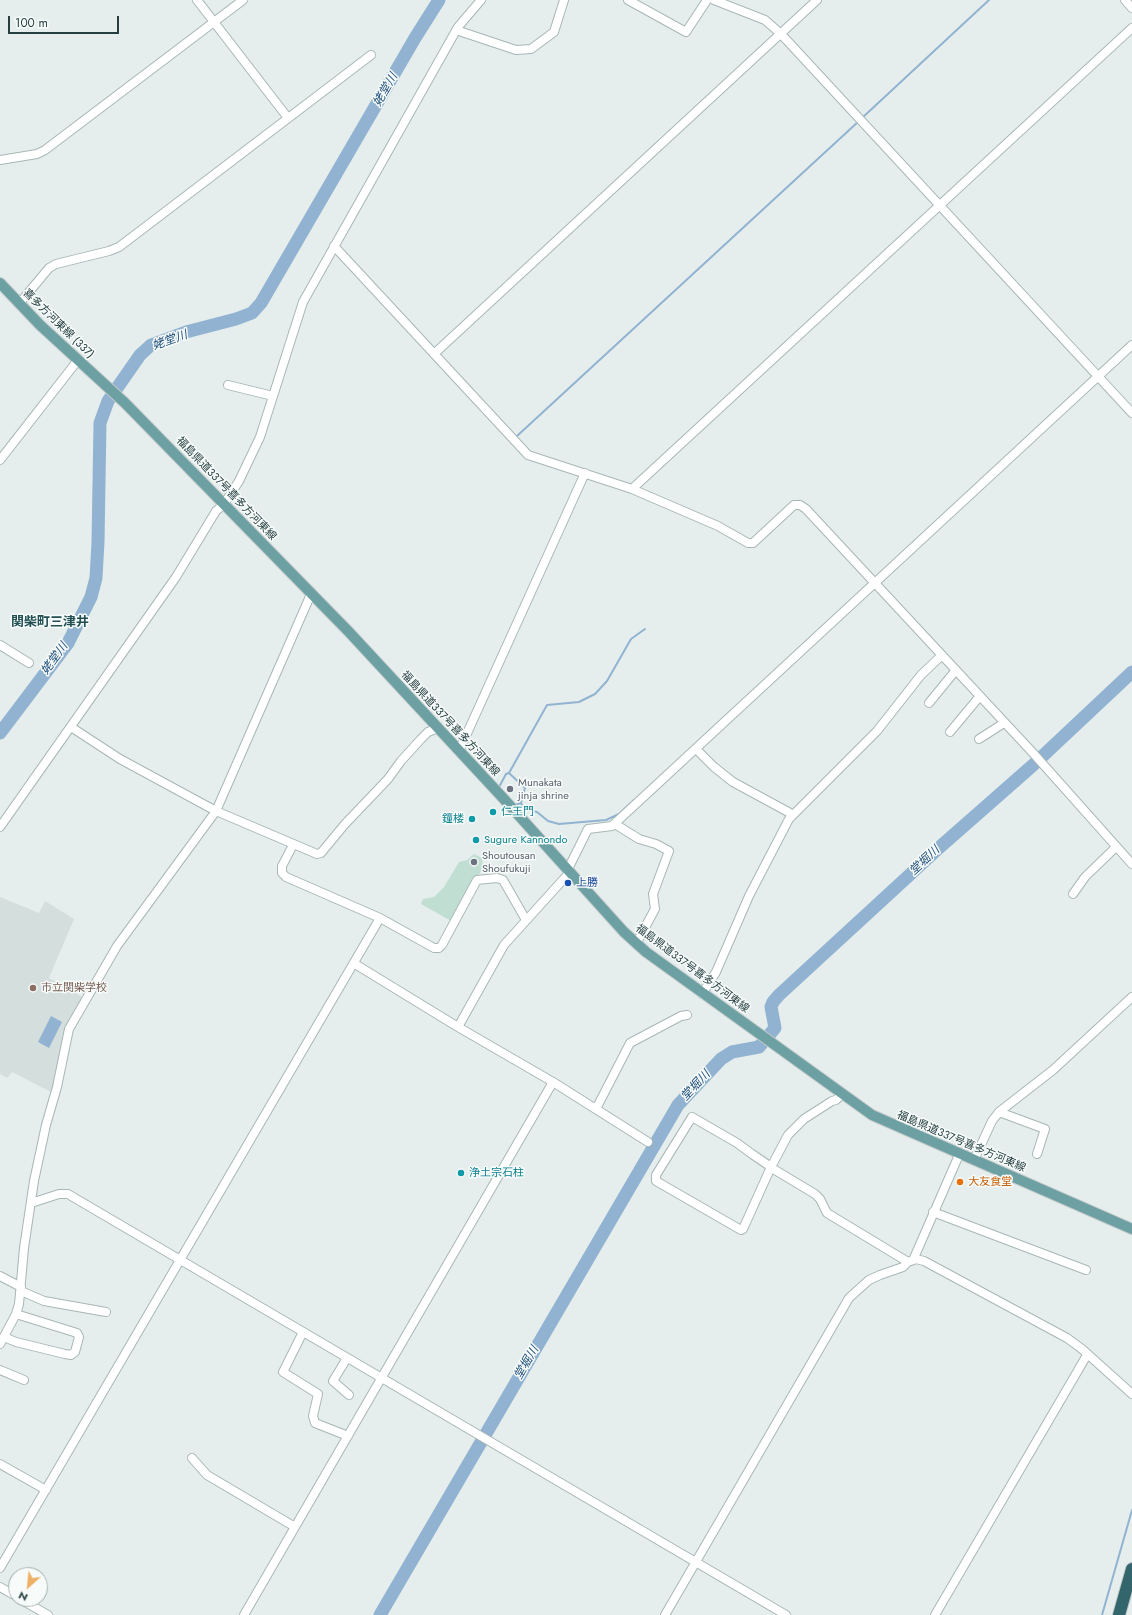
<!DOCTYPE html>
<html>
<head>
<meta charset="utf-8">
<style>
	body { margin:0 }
	#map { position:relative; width:1132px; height:1615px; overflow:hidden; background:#e6eeed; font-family:Jost,sans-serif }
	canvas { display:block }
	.north { position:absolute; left:8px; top:1567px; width:40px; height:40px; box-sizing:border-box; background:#f7fbfa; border:1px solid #a3b0b0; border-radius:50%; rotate:207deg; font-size:11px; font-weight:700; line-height:16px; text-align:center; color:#253f40 }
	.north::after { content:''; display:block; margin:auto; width:14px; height:18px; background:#edb065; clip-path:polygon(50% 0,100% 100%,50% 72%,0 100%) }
	.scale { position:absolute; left:8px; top:16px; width:111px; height:18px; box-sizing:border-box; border:2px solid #253f40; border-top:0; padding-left:5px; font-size:12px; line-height:14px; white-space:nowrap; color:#253f40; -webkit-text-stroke:3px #f7fbfa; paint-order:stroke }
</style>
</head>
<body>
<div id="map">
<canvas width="1132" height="1615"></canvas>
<div class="north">N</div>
<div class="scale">100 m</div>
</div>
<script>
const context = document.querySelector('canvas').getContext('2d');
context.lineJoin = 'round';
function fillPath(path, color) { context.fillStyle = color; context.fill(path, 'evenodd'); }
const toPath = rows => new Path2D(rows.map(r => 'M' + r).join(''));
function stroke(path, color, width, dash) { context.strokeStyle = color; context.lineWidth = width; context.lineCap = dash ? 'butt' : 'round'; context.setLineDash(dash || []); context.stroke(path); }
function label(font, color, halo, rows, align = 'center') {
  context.font = font + ' Jost,"Noto Sans JP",sans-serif'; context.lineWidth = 3; context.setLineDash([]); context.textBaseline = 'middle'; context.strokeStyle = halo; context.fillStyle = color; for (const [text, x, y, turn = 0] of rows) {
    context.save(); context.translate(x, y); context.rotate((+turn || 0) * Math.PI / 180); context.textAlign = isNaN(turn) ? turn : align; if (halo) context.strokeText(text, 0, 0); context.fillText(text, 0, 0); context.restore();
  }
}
fillPath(toPath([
	[0,897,39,913,45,901,74,919,49,978,84,998,66,1030,53,1093,12,1072,7,1078,0,1074]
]), '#d4dedd');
fillPath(toPath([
	[474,854,482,858,483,868,451,921,421,904,423,899,434,897,444,887,459,862,467,860]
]), '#c0ded1');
fillPath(toPath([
	[51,1016,62,1022,49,1048,38,1042]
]), '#91b3d1');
stroke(toPath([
	[862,118,989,0],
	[517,436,859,121],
	[509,773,547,705,579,702,595,694,607,681,631,639,645,629],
	[498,789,506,774,509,773,525,788,521,803,524,809,537,812,548,821,559,824,606,820,619,814,634,800],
	[515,805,521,803],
	[1102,1615,1132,1510]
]), '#91b3d1', 2);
stroke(toPath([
	[0,733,68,643,91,597,96,578,98,542,100,423,108,401,140,355,151,345,186,332,236,319,252,313,261,303,415,38,439,0],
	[380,1615,678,1105,721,1059,732,1052,759,1047,775,1028,771,1007,773,1002,779,995,941,846,1032,766,1132,672]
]), '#91b3d1', 13);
const minor = toPath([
	[197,0,288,118],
	[628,0,686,32,707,0],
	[714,0,765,20,781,34,1132,413],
	[1125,0,1132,8],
	[456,30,516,50,531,49,554,32,564,0],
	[0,160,37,154,45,150,243,0],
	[334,246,528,455,632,489,718,526,748,543,753,543,794,505,800,505,806,509,1033,753,1132,864],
	[19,304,49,268,56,264,109,251,119,247,371,55],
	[435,353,817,0],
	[228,385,273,396],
	[0,460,78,360],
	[632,489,1132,28],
	[0,645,29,663],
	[929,703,956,670],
	[71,727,120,759,216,811,317,854,321,853,345,824,388,779,401,761,421,739,428,732,438,728],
	[950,732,980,696],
	[979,739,1004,723],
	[696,749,714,767,733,782,792,814],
	[459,751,585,473],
	[615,824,639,839,656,844,669,851,653,894,655,909,636,944],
	[0,827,176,577,216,511,224,504,239,481,260,437,303,302,458,27,481,0],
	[293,845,282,866,282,873,286,877,380,918,434,948,439,948,442,945,477,880,497,878,503,880,526,920],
	[568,869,588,829,612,826,1132,345],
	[1073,894,1085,877,1116,847],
	[355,964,458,1027,553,1082,648,1142],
	[702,994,716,972,749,896,789,819,877,731,921,675,942,655],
	[458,1027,504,945,570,872],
	[842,1094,836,1100,832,1101,804,1119,788,1135,771,1167,743,1229,741,1230,656,1181,656,1175,692,1117,737,1143,752,1154,771,1167,775,1170,815,1194,820,1199,827,1213,908,1262],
	[596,1109,630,1043,681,1016,687,1015],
	[999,1112,1045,1129,1037,1154],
	[974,1160,992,1121,999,1112,1053,1070,1132,997],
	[31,1203,59,1194,68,1194,73,1197,786,1615],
	[933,1212,1086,1270],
	[916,1259,914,1258,959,1155],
	[0,1276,21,1287],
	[21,1291,44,1301,106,1312],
	[303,1332,283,1372,318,1394,313,1416,315,1423,348,1436],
	[4,1337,16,1342,65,1354,71,1355,75,1352,79,1337,77,1333,16,1314],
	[0,1344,16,1314,19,1304,24,1248,34,1181,46,1125,57,1087,69,1029,117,946,216,811,311,594],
	[347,1358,333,1381,349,1395],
	[0,1370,24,1380],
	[192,1458,207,1475,295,1527],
	[0,1464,46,1490],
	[0,1568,380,918],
	[0,1587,16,1596],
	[20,1599,48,1615],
	[244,1615,553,1082],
	[665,1615,849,1298,869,1280,880,1275,903,1267,908,1262,916,1259,924,1261,1067,1338,1082,1349,1132,1394],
	[935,1615,1087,1355]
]);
const major = toPath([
	[0,283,40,325,125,403,349,632,503,798,624,932,646,952,872,1115,1132,1229]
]);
const highway = toPath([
	[1119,1615,1132,1569]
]);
stroke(minor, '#a8b6b6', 10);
stroke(major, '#c2c9ca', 12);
stroke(highway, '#c2c9ca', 14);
stroke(minor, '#fff', 8);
stroke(major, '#6ca0a2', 10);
stroke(highway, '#32666c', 12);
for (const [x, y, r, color] of [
	[510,789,4,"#6b7280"],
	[493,812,4,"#0f9aa8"],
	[472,819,4,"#0f9aa8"],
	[476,840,4,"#0f9aa8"],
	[474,862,4,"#6b7280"],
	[568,883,4,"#1a4fb4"],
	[33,988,4,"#8d6e63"],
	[461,1173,4,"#0f9aa8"],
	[960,1182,4,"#e8710a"]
]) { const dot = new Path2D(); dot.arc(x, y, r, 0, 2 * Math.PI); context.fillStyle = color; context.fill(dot); stroke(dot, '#f7fbfa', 1.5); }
label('11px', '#253f40', '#f7fbfa', [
	["喜多方河東線 (337)",58,324,44],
	["福島県道337号喜多方河東線",226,489,46],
	["福島県道337号喜多方河東線",450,724,47],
	["福島県道337号喜多方河東線",692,969,37],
	["福島県道337号喜多方河東線",961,1142,23]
]);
label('11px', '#5b616d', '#f7fbfa', [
	["Munakata",518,783],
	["jinja shrine",518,796],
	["Shoutousan",482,856],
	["Shoufukuji",482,869]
], 'left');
label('11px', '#0d838f', '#f7fbfa', [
	["仁王門",501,812],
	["鐘楼",464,819,"right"],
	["Sugure Kannondo",484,840],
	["浄土宗石柱",469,1173]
], 'left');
label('11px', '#164399', '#f7fbfa', [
	["上勝",576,883]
], 'left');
label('11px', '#785e54', '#f7fbfa', [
	["市立関柴学校",41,988]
], 'left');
label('11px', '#c56008', '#f7fbfa', [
	["大友食堂",968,1182]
], 'left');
label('italic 12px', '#20507b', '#f7fbfa', [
	["姥堂川",386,90,-60],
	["姥堂川",170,341,-20],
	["姥堂川",55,659,-54],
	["堂堀川",925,861,-43],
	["堂堀川",696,1086,-47],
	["堂堀川",527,1363,-60]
]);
label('bold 13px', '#214f52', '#f7fbfa', [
	["関柴町三津井",50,623]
]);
</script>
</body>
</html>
